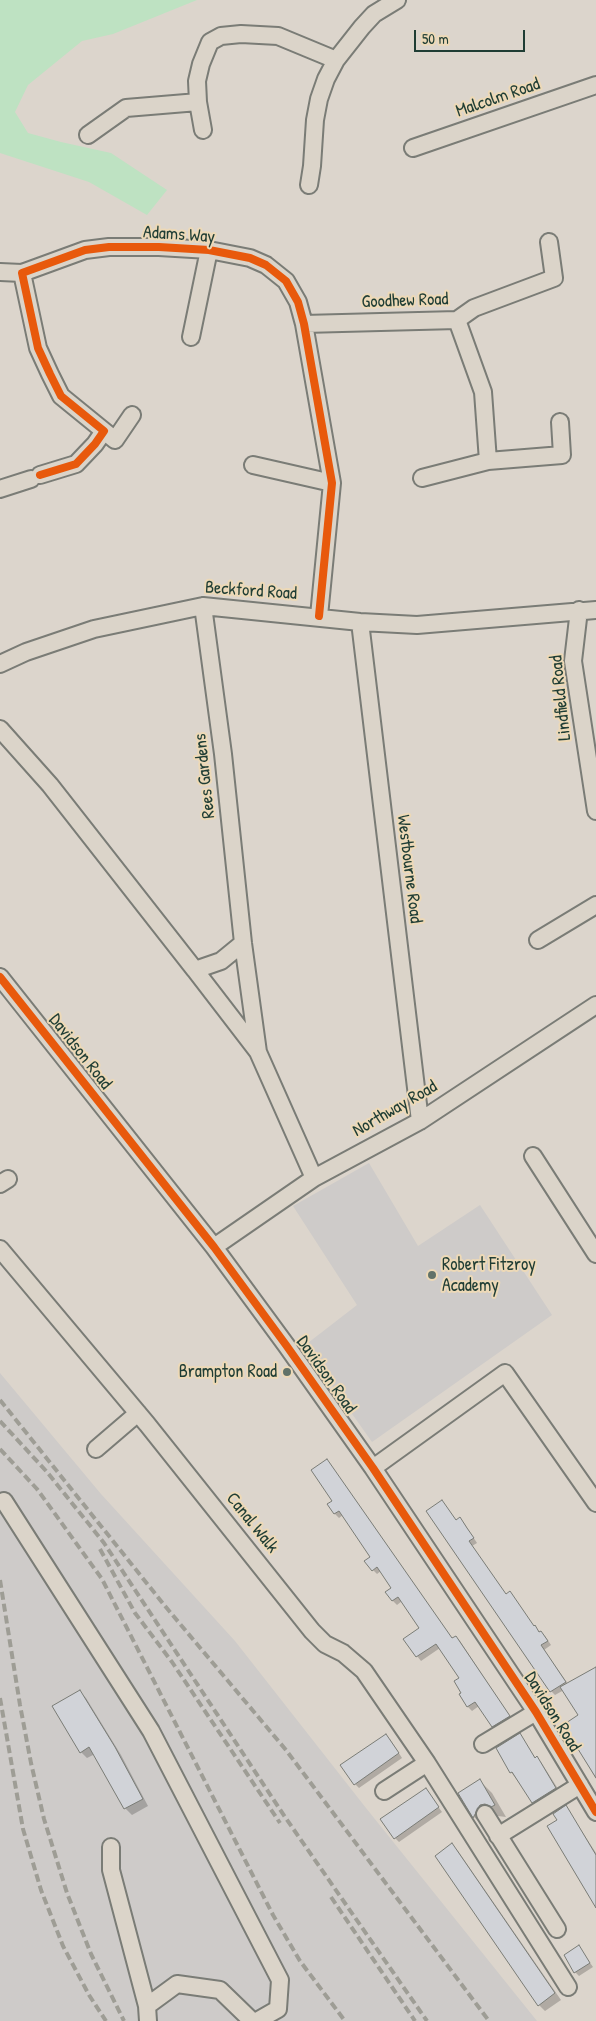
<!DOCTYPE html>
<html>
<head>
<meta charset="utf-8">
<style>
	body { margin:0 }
	#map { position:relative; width:596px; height:2021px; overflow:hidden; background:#dcd5cc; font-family:"Patrick Hand",sans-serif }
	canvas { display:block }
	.scale { position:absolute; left:414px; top:30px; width:111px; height:22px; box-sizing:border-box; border:2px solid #1f3d34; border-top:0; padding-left:6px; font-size:15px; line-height:18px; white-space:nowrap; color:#1f3d34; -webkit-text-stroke:4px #edd9b7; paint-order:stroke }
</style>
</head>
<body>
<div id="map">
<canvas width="596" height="2021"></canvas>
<div class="scale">50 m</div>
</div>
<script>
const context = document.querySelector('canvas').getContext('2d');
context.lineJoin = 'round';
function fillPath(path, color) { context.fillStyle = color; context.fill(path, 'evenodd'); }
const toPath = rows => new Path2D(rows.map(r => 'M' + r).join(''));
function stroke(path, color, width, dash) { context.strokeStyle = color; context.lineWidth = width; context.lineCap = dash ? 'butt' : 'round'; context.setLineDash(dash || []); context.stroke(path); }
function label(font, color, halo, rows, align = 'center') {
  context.font = font + ' "Patrick Hand",sans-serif'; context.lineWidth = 4; context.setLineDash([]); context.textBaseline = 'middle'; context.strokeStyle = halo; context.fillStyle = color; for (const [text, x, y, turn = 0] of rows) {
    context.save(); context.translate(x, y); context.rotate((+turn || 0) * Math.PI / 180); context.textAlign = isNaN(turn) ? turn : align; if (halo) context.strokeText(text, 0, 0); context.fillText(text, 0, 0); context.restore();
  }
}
fillPath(toPath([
	[369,1163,418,1246,480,1205,552,1315,372,1442,304,1346,357,1305,293,1206],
	[0,1373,101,1494,235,1641,366,1808,537,2021,0,2021]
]), '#cecbc9');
fillPath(toPath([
	[0,0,197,0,113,34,82,41,28,85,15,112,28,133,61,142,111,153,167,190,147,215,89,182,0,153]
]), '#bee2c2');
fillPath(toPath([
	[333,1502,452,1639,456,1637,460,1641,513,1721,497,1730,479,1706,472,1711,468,1707,460,1695,463,1693,461,1679,440,1648,421,1661,417,1656,421,1628,402,1601,397,1605,393,1601,387,1592,393,1588,381,1571,377,1574,373,1570,372,1557,343,1515,339,1518,335,1514,329,1505],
	[442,1502,457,1521,464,1523,477,1543,472,1546,506,1595,534,1627,545,1636,551,1645,544,1650,568,1684,596,1667,596,1779,565,1726,580,1716,564,1690,555,1695,551,1691,428,1511],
	[79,1691,86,1698,121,1755,148,1806,132,1815,125,1808,95,1754,87,1758,81,1752],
	[520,1735,536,1759,541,1762,560,1792,537,1807,511,1772],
	[390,1739,402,1758,359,1788,355,1784],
	[480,1781,492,1793,506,1817,498,1816,492,1817,486,1828,474,1817,459,1793],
	[429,1794,442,1812,399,1842,395,1838],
	[566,1807,596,1853,596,1906,558,1820],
	[452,1845,458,1851,561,2000,545,2011,539,2005],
	[579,1947,593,1967,579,1976,575,1972]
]), '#0003');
const building = toPath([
	[327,1459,452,1638,456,1636,510,1716,492,1727,475,1702,467,1707,459,1694,461,1693,454,1681,459,1678,436,1644,416,1657,403,1639,419,1628,398,1597,392,1601,385,1592,391,1588,377,1567,372,1571,364,1561,370,1557,339,1511,334,1514,327,1504,332,1501,311,1470,327,1459],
	[442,1500,456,1520,460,1517,467,1528,474,1538,469,1541,506,1594,510,1591,534,1626,535,1625,539,1632,541,1631,548,1641,541,1645,566,1682,550,1692,426,1511,442,1500],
	[596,1667,596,1778,563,1725,578,1715,560,1687,596,1667],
	[80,1690,115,1747,143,1799,124,1809,89,1747,80,1753,52,1706,80,1690],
	[520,1733,535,1758,537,1756,556,1788,532,1803,512,1772,510,1773,496,1748,520,1733],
	[386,1734,399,1753,354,1785,340,1765,386,1734],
	[480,1779,495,1805,491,1807,485,1804,480,1805,473,1818,458,1793,480,1779],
	[426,1788,439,1807,394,1839,380,1819,426,1788],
	[566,1805,596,1855,596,1908,547,1826,557,1820,553,1814,566,1805],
	[452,1843,555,1993,538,2006,435,1856,452,1843],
	[579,1945,590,1963,574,1973,564,1955,579,1945]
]);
fillPath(building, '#d1d3d8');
stroke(building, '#7a7c76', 1);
const minor = toPath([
	[203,130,198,102,197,81,201,64,210,42,221,36,241,34,278,36,336,60],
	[88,135,126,108,198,102],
	[413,148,596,85],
	[309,185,312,166,315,120,319,99,326,79,336,60,362,27,374,14,397,0],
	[0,272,22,273],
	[457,320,483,392,488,461,562,455,560,422],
	[304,324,457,320,474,308,554,278,549,242],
	[191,337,209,250],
	[104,431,115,440,132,415],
	[253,465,332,483],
	[40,475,76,464,95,444,104,431,61,396,50,374,38,348,22,273,85,250,109,247,159,247,209,250,250,258,266,265,286,281,298,302,304,324,332,483,319,616],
	[422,478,488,461],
	[0,489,31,479],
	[203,606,223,754,243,943,258,1052,195,970,221,961,243,943],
	[579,610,573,661,596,811],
	[360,622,420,1121],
	[0,664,26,652,94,629,203,606,360,622,417,625,596,610],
	[0,729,50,785,195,970],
	[538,940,596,905],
	[0,977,214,1247,286,1345,373,1468,536,1712,596,1812],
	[258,1052,314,1178],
	[533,1156,596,1254],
	[0,1184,8,1179],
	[214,1247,314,1178,420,1121,596,1005],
	[0,1249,147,1424,312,1631,325,1644,343,1653,364,1671,427,1763,568,1987],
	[96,1449,138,1413],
	[373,1468,505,1373,596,1503],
	[4,1501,151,1731,280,1980,278,2009,257,2021],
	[483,1744,536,1712],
	[384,1791,427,1763],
	[485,1814,557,1929],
	[498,1836,580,1785],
	[111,1847,111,1870,147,2006],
	[148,2021,147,2006,177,1984,220,1990,252,2021]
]);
stroke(minor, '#7a7c76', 20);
stroke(minor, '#dbd4c9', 16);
stroke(toPath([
	[0,1400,165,1606,286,1750,489,2021],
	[0,1421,47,1472,104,1543,285,1817,427,2021],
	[0,1449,37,1489,102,1579,273,1915,300,1961,345,2021],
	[100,1549,135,1613,172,1662,280,1823],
	[0,1580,20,1705,31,1763,44,1819,67,1893,91,1954,124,2021],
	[0,1698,23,1829,41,1890,63,1946,89,1995,106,2021],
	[331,1897,415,2021]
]), '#9e9d95', 4, [8, 4]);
stroke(toPath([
	[40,475,76,464,95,444,104,431,61,396,50,374,38,348,22,273,85,250,109,247,159,247,209,250,250,258,266,265,286,281,298,302,304,324,332,483,319,616],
	[0,977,214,1247,286,1345,373,1468,536,1712,596,1812]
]), '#e8590c', 8);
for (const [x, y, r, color] of [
	[432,1275,5,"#617269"],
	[287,1372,5,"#617269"]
]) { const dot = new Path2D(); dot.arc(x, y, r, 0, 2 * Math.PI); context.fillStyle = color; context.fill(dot); stroke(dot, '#edd9b7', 2); }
label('18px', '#1f3d34', '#edd9b7', [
	["Malcolm Road",498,98,-19],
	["Adams Way",179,235,4],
	["Goodhew Road",405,301,-2],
	["Beckford Road",251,591,4],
	["Lindfield Road",561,698,-96],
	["Rees Gardens",205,776,-96],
	["Westbourne Road",409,869,83],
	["Davidson Road",80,1052,52],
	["Northway Road",395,1109,-30],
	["Davidson Road",326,1375,55],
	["Canal Walk",252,1523,51],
	["Davidson Road",552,1712,58]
]);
label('18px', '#1f3d34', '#edd9b7', [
	["Robert Fitzroy",442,1265],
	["Academy",442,1286],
	["Brampton Road",277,1372,"right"]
], 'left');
</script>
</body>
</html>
